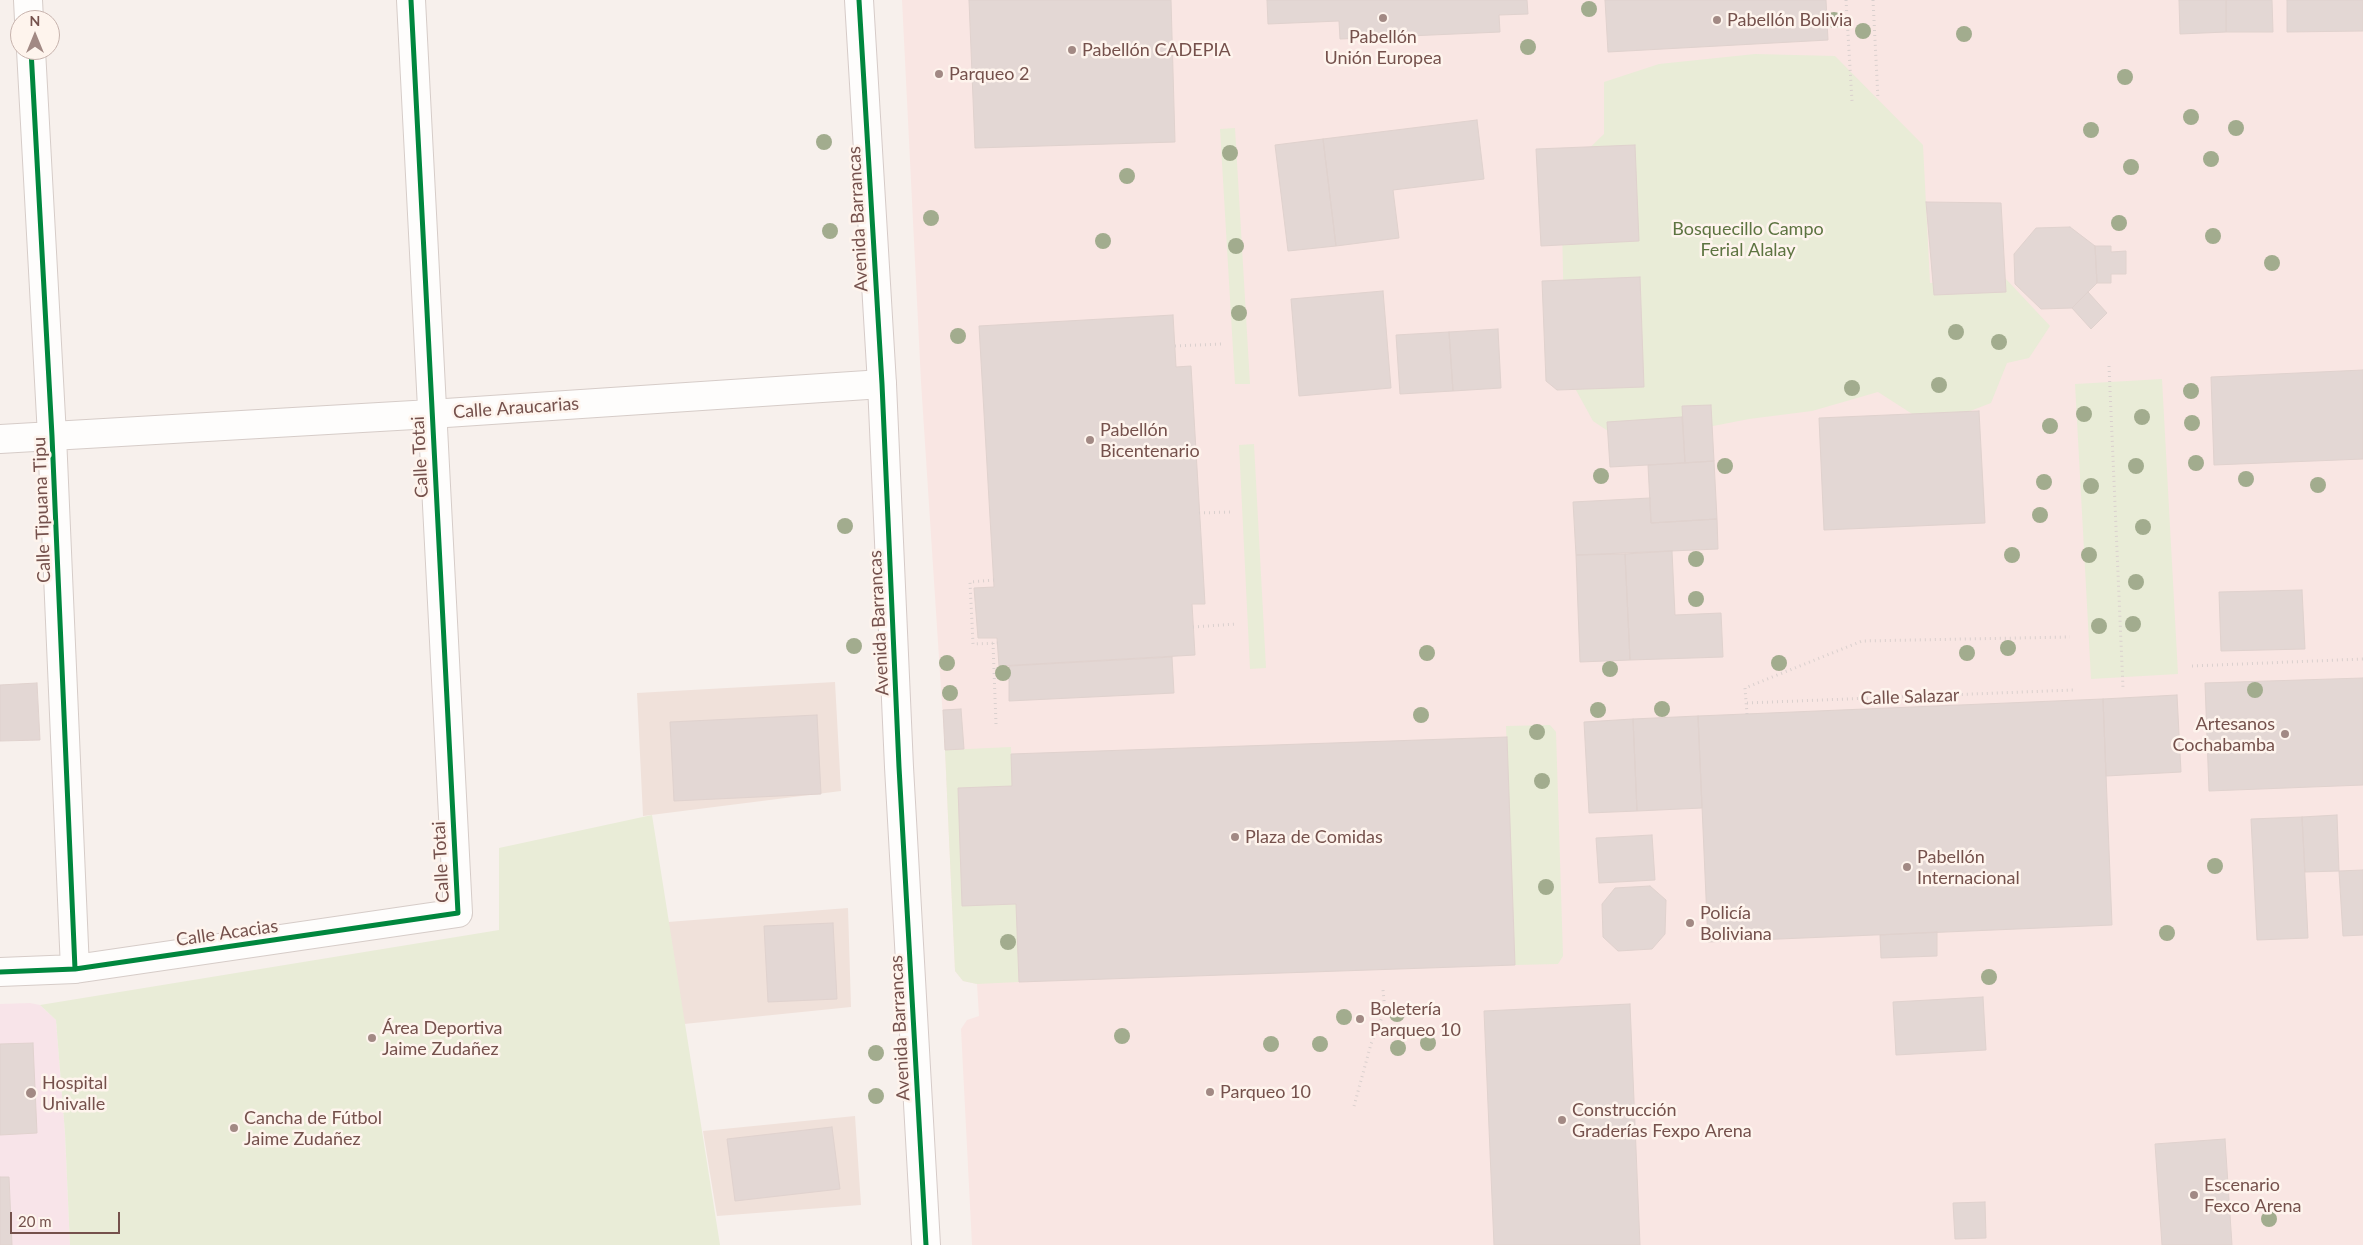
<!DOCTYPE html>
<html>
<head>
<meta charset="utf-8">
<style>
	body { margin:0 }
	#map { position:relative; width:2363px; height:1245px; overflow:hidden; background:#f7f0ec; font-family:Lato,sans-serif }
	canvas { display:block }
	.north { position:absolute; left:10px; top:10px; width:50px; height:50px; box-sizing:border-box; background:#fef4ed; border:1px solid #c7b3ad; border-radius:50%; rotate:0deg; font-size:14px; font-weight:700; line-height:20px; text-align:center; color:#75514c }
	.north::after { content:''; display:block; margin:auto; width:18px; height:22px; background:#a28984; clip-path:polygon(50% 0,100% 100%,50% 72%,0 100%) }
	.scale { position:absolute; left:10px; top:1212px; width:110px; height:22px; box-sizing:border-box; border:2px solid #75514c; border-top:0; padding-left:6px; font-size:15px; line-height:18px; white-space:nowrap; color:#75514c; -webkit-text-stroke:4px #fef4ed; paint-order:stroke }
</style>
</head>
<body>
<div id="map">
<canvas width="2363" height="1245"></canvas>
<div class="north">N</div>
<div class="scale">20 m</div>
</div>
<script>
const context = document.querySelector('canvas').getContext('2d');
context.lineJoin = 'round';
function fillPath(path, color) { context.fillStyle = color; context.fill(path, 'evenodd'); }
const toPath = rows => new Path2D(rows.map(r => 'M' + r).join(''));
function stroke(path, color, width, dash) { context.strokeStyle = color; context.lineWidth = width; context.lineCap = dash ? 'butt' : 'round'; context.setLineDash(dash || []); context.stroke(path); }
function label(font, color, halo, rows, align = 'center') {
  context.font = font + ' Lato,sans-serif'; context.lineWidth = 5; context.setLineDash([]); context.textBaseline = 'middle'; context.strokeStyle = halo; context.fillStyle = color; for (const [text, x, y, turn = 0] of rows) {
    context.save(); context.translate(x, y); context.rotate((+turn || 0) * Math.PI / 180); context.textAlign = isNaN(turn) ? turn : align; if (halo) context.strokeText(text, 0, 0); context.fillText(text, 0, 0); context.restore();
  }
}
fillPath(toPath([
	[835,682,841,791,643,816,637,693],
	[848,908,851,1007,684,1024,668,922],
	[855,1116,861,1205,717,1216,703,1131]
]), '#f0e1da');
fillPath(toPath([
	[902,0,2363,0,2363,1245,972,1245,961,1029,967,1020,979,1016,977,984,963,981,955,971,945,750,921,382]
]), '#f9e6e3');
fillPath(toPath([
	[30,1003,40,1005,56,1020,65,1133,70,1245,0,1245,0,1004]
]), '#f8e4e9');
fillPath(toPath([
	[1755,54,1835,56,1923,145,1930,283,2006,279,2050,326,2029,358,2007,363,1991,403,1931,426,1878,392,1812,411,1749,419,1626,443,1593,421,1565,370,1561,176,1604,134,1604,82,1659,64],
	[1235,128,1250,384,1235,384,1220,129],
	[2162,379,2178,674,2091,679,2075,384],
	[1254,444,1266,668,1250,669,1239,445],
	[1550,725,1556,732,1563,956,1558,964,1515,965,1506,726],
	[1011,747,1012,786,958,788,962,906,1016,904,1019,982,977,984,963,981,955,971,945,750],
	[652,815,720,1245,70,1245,65,1133,56,1020,40,1005,499,930,499,848]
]), '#e9ecd7');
const building = toPath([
	[969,0,1171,0,1175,142,975,148,969,0],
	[1267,0,1527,0,1528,14,1499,15,1500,32,1340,39,1339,21,1268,24,1267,0],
	[1605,0,1826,0,1828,40,1608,52,1605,0],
	[2179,0,2226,0,2226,32,2180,34,2179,0],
	[2226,0,2272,0,2273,32,2226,32,2226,0],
	[2287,0,2363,0,2363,31,2287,32,2287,0],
	[1477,120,1484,179,1393,190,1399,238,1336,246,1323,139,1477,120],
	[1323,139,1336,246,1288,251,1275,145,1323,139],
	[1635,145,1639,241,1541,246,1536,149,1635,145],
	[1926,202,2001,203,2006,292,1934,295,1926,202],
	[2070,227,2095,246,2097,283,2072,308,2041,309,2015,284,2014,254,2036,228,2070,227],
	[2095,246,2111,246,2111,252,2126,251,2126,274,2111,274,2111,283,2097,283,2095,246],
	[1640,277,1644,387,1557,390,1546,381,1542,281,1640,277],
	[1383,291,1391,388,1299,396,1291,299,1383,291],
	[2088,292,2107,313,2091,329,2072,308,2088,292],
	[1173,315,1176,367,1191,366,1205,604,1192,604,1195,655,999,666,997,638,978,638,974,588,994,587,979,326,1173,315],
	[1498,329,1501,388,1453,391,1449,332,1498,329],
	[1449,332,1453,391,1400,394,1396,335,1449,332],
	[2363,370,2363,459,2214,465,2211,377,2363,370],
	[1711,405,1714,461,1685,463,1682,406,1711,405],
	[1979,411,1985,523,1824,530,1819,418,1979,411],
	[1682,417,1685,463,1610,467,1607,422,1682,417],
	[1714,461,1717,519,1651,523,1648,465,1714,461],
	[1650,498,1651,523,1717,519,1718,549,1576,555,1573,502,1650,498],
	[1672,551,1675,615,1721,613,1723,657,1630,660,1625,554,1672,551],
	[1625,554,1630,660,1580,662,1576,555,1625,554],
	[2302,590,2305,649,2221,651,2219,592,2302,590],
	[1172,657,1174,693,1009,701,1009,666,1172,657],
	[2363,678,2363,785,2209,791,2205,683,2363,678],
	[37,683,40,740,0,741,0,685,37,683],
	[2177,695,2181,772,2106,776,2103,699,2177,695],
	[2103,699,2112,925,1708,942,1698,716,2103,699],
	[961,709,964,749,945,750,943,710,961,709],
	[817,715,821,794,674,801,670,722,817,715],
	[1698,716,1702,808,1637,811,1633,719,1698,716],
	[1633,719,1637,811,1589,813,1584,722,1633,719],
	[1507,737,1515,965,1019,982,1016,904,962,906,958,788,1012,786,1011,754,1507,737],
	[2337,815,2339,871,2305,872,2302,817,2337,815],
	[2302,817,2308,938,2257,940,2251,819,2302,817],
	[1652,835,1655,880,1599,883,1596,838,1652,835],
	[2363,870,2363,935,2343,936,2339,871,2363,870],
	[1650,886,1666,900,1665,934,1652,949,1618,951,1603,937,1602,904,1615,888,1650,886],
	[833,923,837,999,768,1002,764,926,833,923],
	[1937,932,1937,956,1881,958,1880,935,1937,932],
	[1983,997,1986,1050,1896,1055,1893,1002,1983,997],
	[1630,1004,1640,1245,1494,1245,1484,1011,1630,1004],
	[33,1043,37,1133,0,1135,0,1044,33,1043],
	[832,1127,840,1189,735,1201,727,1139,832,1127],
	[2225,1139,2232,1245,2162,1245,2155,1144,2225,1139],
	[0,1177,9,1177,12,1245,0,1245,0,1177],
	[1985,1202,1986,1238,1955,1239,1953,1203,1985,1202]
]);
fillPath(building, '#e3d7d4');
stroke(building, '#e0d2ce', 1);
const street = toPath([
	[28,0,29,20],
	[31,50,52,436,75,969],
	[0,439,431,414,882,384],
	[0,972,75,969,458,913,411,0]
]);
const secondary = toPath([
	[859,0,882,384,899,767,926,1245]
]);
stroke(street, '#d6ccc8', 30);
stroke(secondary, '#d6cbc8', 30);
stroke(toPath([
	[1846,0,1852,101],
	[1873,0,1878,99],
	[1175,346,1221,344],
	[2109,366,2123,688],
	[1199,513,1230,512],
	[994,580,970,582,973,644,998,643],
	[1193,627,1236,624],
	[993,643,996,724],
	[2192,666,2363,659],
	[1747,703,2073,690],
	[1747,714,1745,688,1862,641,2070,637],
	[1354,1106,1371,1044,1385,1010,1383,990]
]), '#dad0ce', 3, [1, 4]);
stroke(street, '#fefdfc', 28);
stroke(secondary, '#fefdfc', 28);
stroke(toPath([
	[859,0,882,384,899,767,926,1245],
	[31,50,52,436,75,969],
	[0,972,75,969,458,913,411,0]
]), '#00873e', 5);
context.fillStyle = '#a2ac8e';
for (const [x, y] of [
	[1589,9],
	[1834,20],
	[1863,31],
	[1964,34],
	[1528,47],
	[2125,77],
	[2191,117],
	[2236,128],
	[2091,130],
	[824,142],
	[1230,153],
	[2211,159],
	[2131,167],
	[1127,176],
	[931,218],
	[2119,223],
	[830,231],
	[2213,236],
	[1103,241],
	[1236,246],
	[2272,263],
	[1239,313],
	[1956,332],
	[958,336],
	[1999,342],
	[1939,385],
	[1852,388],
	[2191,391],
	[2084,414],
	[2142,417],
	[2192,423],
	[2050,426],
	[2196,463],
	[1725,466],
	[2136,466],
	[1601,476],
	[2246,479],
	[2044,482],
	[2318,485],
	[2091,486],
	[2040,515],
	[845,526],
	[2143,527],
	[2012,555],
	[2089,555],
	[1696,559],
	[2136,582],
	[1696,599],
	[2133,624],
	[2099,626],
	[854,646],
	[2008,648],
	[1427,653],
	[1967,653],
	[947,663],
	[1779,663],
	[1610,669],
	[1003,673],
	[2255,690],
	[950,693],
	[1662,709],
	[1598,710],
	[1421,715],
	[1537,732],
	[1542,781],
	[2215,866],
	[1546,887],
	[2167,933],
	[1008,942],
	[1989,977],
	[1397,1014],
	[1344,1017],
	[1122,1036],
	[1428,1043],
	[1271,1044],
	[1320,1044],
	[1398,1048],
	[876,1053],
	[876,1096],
	[2269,1219]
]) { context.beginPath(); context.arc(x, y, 8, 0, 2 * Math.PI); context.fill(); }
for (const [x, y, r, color] of [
	[1383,18,5,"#a28984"],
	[1717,20,5,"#a28984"],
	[1072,50,5,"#a28984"],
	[939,74,5,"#a28984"],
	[1090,440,5,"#a28984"],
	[2285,734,5,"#a28984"],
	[1235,837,5,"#a28984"],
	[1907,867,5,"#a28984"],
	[1690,923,5,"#a28984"],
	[1360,1019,5,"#a28984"],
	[372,1038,5,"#a28984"],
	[1210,1092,5,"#a28984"],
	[31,1093,6,"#a28984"],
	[1562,1120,5,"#a28984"],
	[234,1128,5,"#a28984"],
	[2194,1195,5,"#a28984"]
]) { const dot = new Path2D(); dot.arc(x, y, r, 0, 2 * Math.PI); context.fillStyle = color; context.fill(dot); stroke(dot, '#fef4ed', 2); }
label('18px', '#75514c', '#fef4ed', [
	["Pabellón Bolivia",1727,20],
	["Pabellón",1383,37,"center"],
	["Unión Europea",1383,58,"center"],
	["Pabellón CADEPIA",1082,50],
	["Parqueo 2",949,74],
	["Pabellón",1100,430],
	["Bicentenario",1100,451],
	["Artesanos",2275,724,"right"],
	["Cochabamba",2275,745,"right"],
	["Plaza de Comidas",1245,837],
	["Pabellón",1917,857],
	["Internacional",1917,878],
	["Policía",1700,913],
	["Boliviana",1700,934],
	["Boletería",1370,1009],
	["Parqueo 10",1370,1030],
	["Área Deportiva",382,1028],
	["Jaime Zudañez",382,1049],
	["Hospital",42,1083],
	["Univalle",42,1104],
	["Parqueo 10",1220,1092],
	["Construcción",1572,1110],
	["Graderías Fexpo Arena",1572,1131],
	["Cancha de Fútbol",244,1118],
	["Jaime Zudañez",244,1139],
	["Escenario",2204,1185],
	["Fexco Arena",2204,1206]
], 'left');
label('18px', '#75514c', '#fef4ed', [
	["Avenida Barrancas",858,219,-93],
	["Calle Araucarias",516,408,-4],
	["Calle Totai",420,457,-93],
	["Calle Tipuana Tipu",42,510,-92],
	["Avenida Barrancas",879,623,-93],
	["Calle Salazar",1910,697,-2],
	["Calle Totai",441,862,-93],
	["Calle Acacias",227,933,-8],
	["Avenida Barrancas",900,1028,-93]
]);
label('18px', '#5d7441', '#fef4ed', [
	["Bosquecillo Campo",1748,229],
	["Ferial Alalay",1748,250]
]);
</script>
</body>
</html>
